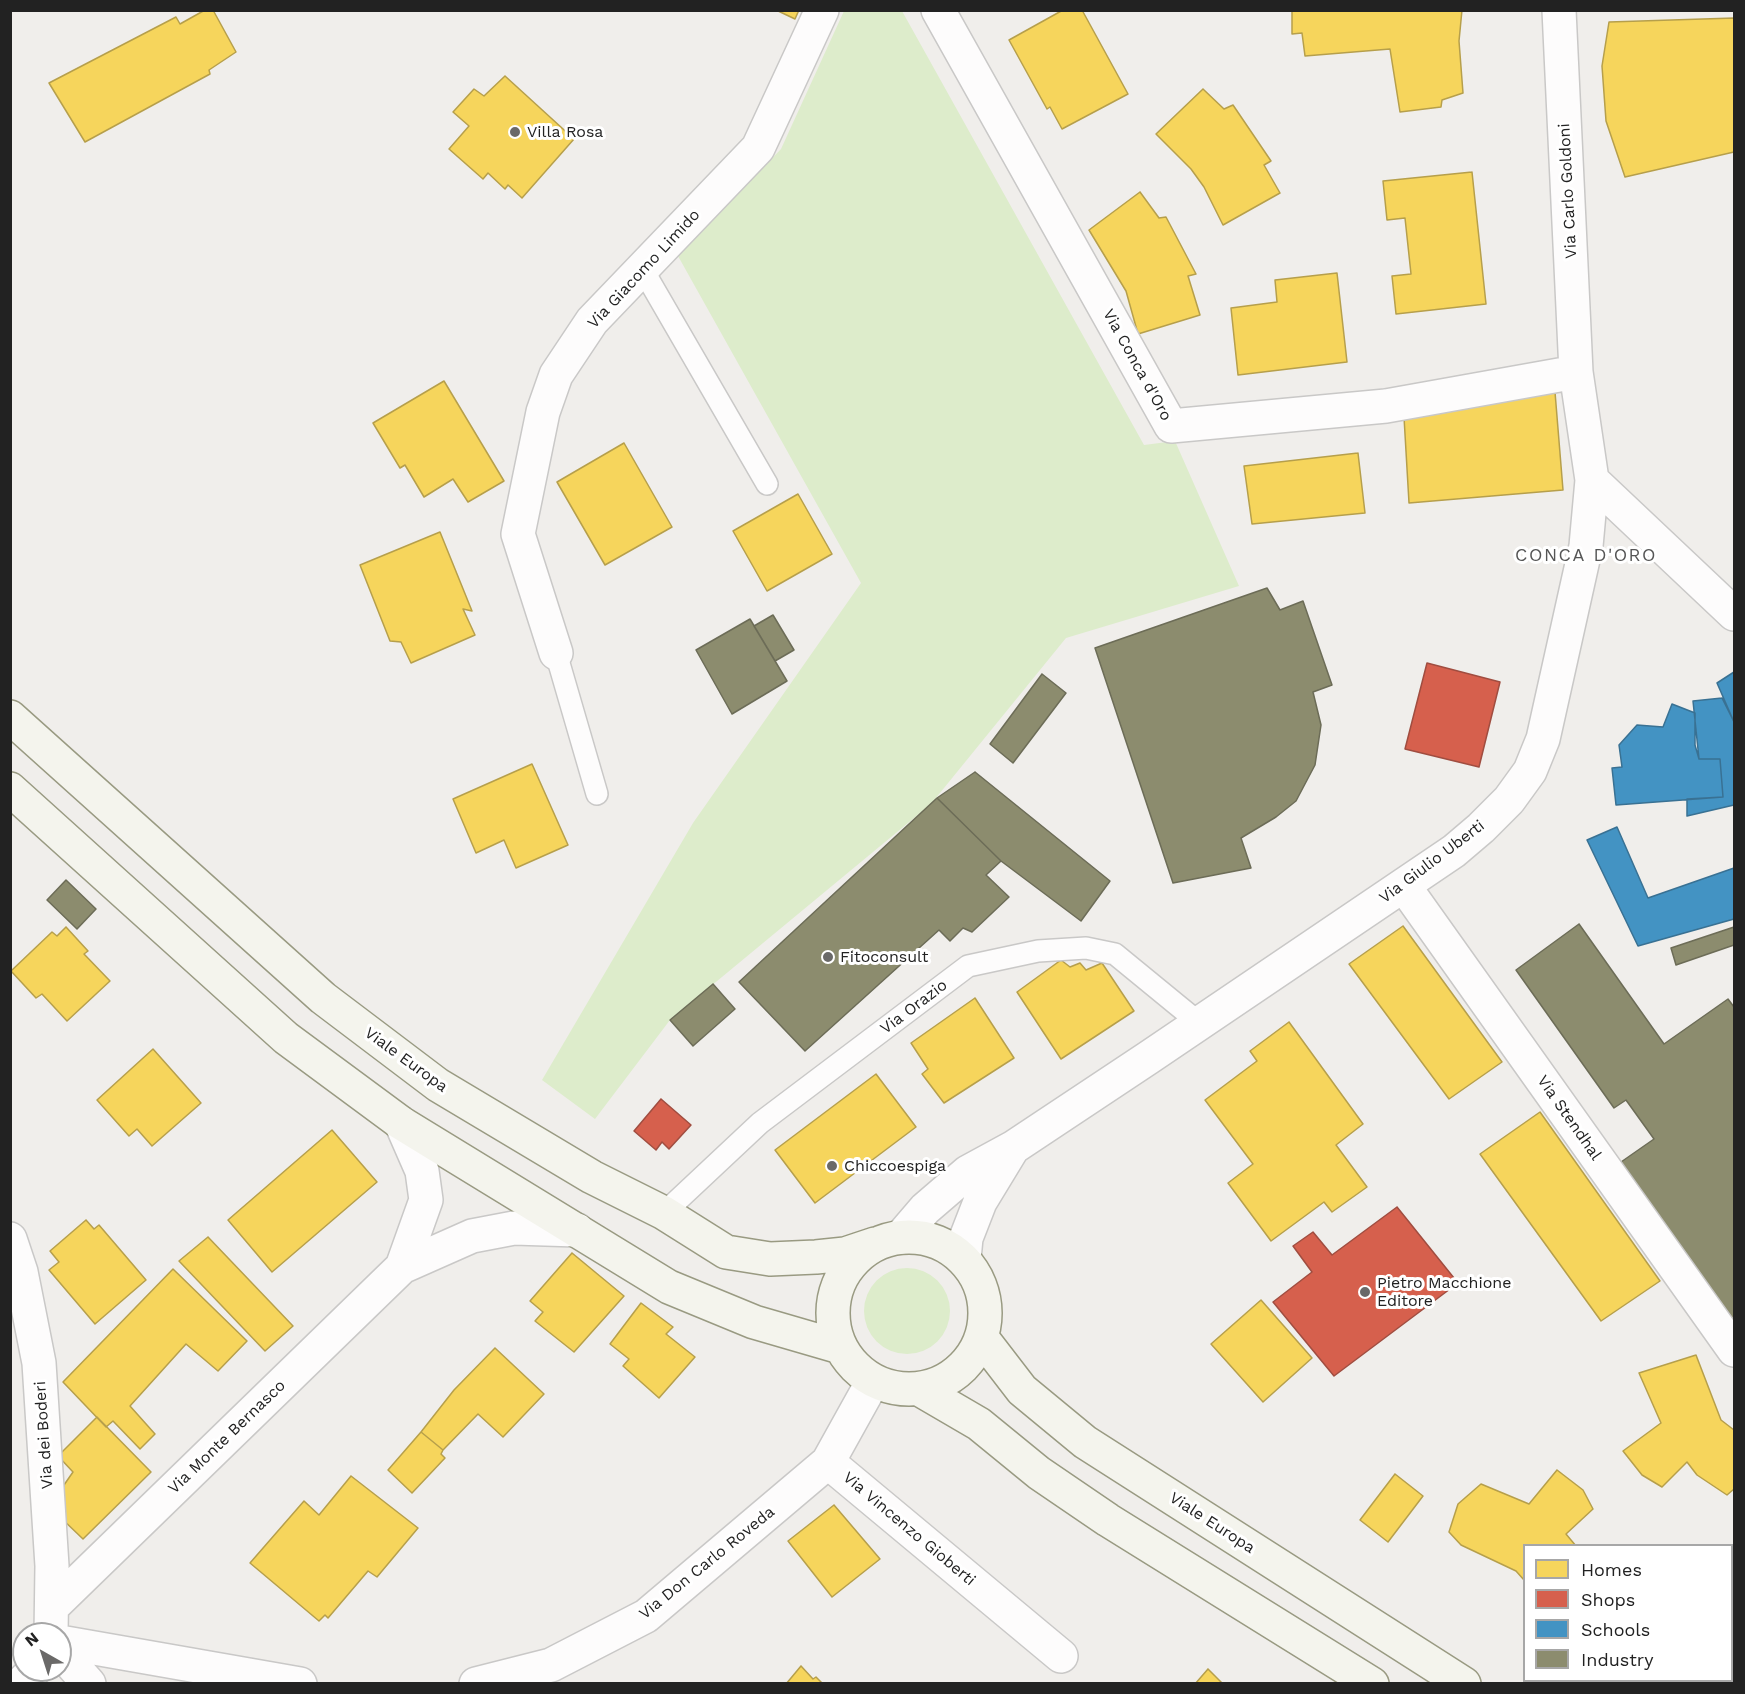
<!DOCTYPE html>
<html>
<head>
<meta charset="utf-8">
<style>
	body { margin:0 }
	#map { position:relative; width:1745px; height:1694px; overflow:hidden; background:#f0eeeb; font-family:"Work Sans",sans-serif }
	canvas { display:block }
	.frame { position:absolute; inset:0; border:12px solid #222; pointer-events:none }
	.legend { position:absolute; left:1523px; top:1544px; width:210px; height:138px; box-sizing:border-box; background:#fff; border:2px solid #a7a7a7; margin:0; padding:8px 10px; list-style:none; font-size:18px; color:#222 }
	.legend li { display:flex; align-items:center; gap:12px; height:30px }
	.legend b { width:30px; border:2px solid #a7a7a7 }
	.north { position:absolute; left:12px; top:1622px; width:60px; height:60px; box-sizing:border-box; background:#fff; border:2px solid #a7a7a7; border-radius:50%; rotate:321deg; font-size:16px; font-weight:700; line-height:24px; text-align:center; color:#222 }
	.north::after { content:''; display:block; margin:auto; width:21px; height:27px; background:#6a6968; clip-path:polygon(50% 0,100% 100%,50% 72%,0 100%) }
</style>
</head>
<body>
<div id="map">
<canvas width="1745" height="1694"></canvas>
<div class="frame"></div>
<ul class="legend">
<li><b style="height:16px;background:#f6d55c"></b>Homes</li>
<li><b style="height:16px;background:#d6604d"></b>Shops</li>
<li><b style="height:16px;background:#4393c3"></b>Schools</li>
<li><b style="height:16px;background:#8c8c6e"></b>Industry</li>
</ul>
<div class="north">N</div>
</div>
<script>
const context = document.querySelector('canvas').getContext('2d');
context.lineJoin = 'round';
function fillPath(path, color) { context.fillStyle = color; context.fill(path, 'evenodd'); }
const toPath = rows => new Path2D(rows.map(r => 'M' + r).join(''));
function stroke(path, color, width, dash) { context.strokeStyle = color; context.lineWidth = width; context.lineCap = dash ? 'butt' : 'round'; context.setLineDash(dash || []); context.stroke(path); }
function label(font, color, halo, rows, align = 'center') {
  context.font = font + ' "Work Sans",sans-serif'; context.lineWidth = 6; context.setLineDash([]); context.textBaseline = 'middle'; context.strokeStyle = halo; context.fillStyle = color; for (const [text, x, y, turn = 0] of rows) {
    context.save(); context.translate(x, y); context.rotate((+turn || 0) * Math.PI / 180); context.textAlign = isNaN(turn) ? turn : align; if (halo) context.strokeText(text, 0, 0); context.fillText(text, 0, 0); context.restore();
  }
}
fillPath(toPath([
	[844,11,902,11,1144,445,1175,441,1239,586,1066,638,931,804,670,1020,595,1119,542,1080,693,823,861,583,678,256,781,149],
	'864 1311a43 43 0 1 1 86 0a43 43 0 1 1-86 0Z'
]), '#ddeccb');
const homes = toPath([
	[205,10,213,10,236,52,209,70,210,74,85,142,49,83,176,17,180,24,205,10],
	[776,10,799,10,795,19,776,10],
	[1063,10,1082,10,1128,94,1062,129,1050,107,1047,109,1009,40,1063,10],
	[1292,10,1462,10,1459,41,1463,93,1442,100,1441,107,1400,112,1390,49,1305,56,1302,33,1292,34,1292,10],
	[1734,18,1734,152,1625,177,1606,121,1602,66,1609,22,1734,18],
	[505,76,574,139,522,198,508,185,505,189,488,173,483,179,449,149,469,126,453,112,474,89,484,96,505,76],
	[1203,89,1224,109,1233,105,1271,161,1264,165,1280,193,1223,225,1204,187,1191,169,1156,134,1203,89],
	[1472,172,1486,304,1396,314,1392,276,1411,274,1405,218,1387,220,1383,181,1472,172],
	[1140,192,1159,218,1166,217,1196,274,1188,276,1200,315,1138,334,1126,291,1089,230,1140,192],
	[1337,273,1347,362,1238,375,1231,308,1277,302,1275,280,1337,273],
	[444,381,504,481,468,502,453,479,424,497,405,465,400,468,373,423,444,381],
	[1555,392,1563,490,1409,503,1404,417,1555,392],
	[624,443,672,527,605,565,557,482,624,443],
	[1358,453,1365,513,1252,524,1244,466,1358,453],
	[798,494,832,554,767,591,733,531,798,494],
	[440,532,472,611,463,609,475,635,411,663,401,642,390,641,360,565,440,532],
	[532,764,568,845,516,868,504,840,476,853,453,799,532,764],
	[1403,926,1502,1062,1449,1099,1349,964,1403,926],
	[66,927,88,951,84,954,110,981,67,1021,42,994,36,998,11,971,52,932,57,936,66,927],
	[1061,960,1070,967,1080,963,1086,970,1102,963,1134,1011,1061,1059,1017,992,1061,960],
	[975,998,1014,1058,944,1103,922,1074,928,1069,911,1043,975,998],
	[1289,1022,1363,1124,1336,1145,1367,1187,1332,1212,1324,1202,1271,1241,1228,1183,1253,1164,1205,1100,1257,1061,1250,1051,1289,1022],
	[153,1049,201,1103,152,1146,137,1129,129,1136,97,1100,153,1049],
	[876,1074,916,1127,815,1203,775,1150,876,1074],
	[1540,1112,1660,1281,1601,1321,1480,1154,1540,1112],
	[332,1130,377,1182,272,1272,228,1220,332,1130],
	[86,1220,94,1229,99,1225,146,1280,95,1324,49,1270,59,1262,50,1251,86,1220],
	[208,1237,293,1326,265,1351,179,1261,208,1237],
	[572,1253,624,1296,574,1352,535,1321,543,1312,530,1301,572,1253],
	[173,1269,247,1341,218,1371,186,1344,130,1406,155,1434,140,1449,113,1421,106,1427,63,1382,173,1269],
	[1261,1300,1312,1358,1263,1402,1211,1344,1261,1300],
	[641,1303,673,1327,666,1334,695,1357,659,1398,623,1366,629,1359,610,1344,641,1303],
	[495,1348,544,1394,503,1437,478,1414,443,1450,421,1432,454,1390,495,1348],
	[1696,1355,1721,1420,1734,1430,1734,1489,1727,1495,1697,1475,1687,1462,1662,1487,1642,1475,1623,1451,1661,1423,1639,1373,1696,1355],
	[97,1417,151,1472,83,1539,59,1516,64,1499,64,1485,73,1472,58,1456,97,1417],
	[421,1432,443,1450,441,1454,445,1458,412,1493,388,1470,421,1432],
	[1557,1470,1583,1490,1593,1509,1566,1534,1576,1546,1524,1546,1524,1580,1516,1571,1461,1545,1449,1532,1458,1504,1481,1484,1529,1504,1557,1470],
	[1395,1474,1423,1496,1388,1542,1360,1520,1395,1474],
	[351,1476,418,1528,377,1577,368,1571,328,1618,325,1615,319,1621,250,1563,304,1501,319,1515,351,1476],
	[834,1505,880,1559,832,1597,788,1541,834,1505],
	[1732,1645,1734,1649,1734,1684,1689,1684,1687,1680,1732,1680,1732,1645],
	[801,1666,813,1679,816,1677,823,1684,786,1684,801,1666],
	[1208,1669,1223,1684,1195,1684,1208,1669]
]);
fillPath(homes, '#f6d55c');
stroke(homes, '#b69f4b', 1.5);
const shops = toPath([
	[1427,663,1500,682,1479,767,1405,749,1427,663],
	[661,1099,691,1125,669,1149,662,1142,656,1150,634,1131,661,1099],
	[1397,1207,1458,1283,1334,1376,1273,1302,1312,1272,1293,1246,1313,1232,1332,1255,1397,1207]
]);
fillPath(shops, '#d6604d');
stroke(shops, '#a04d40', 1.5);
const schools = toPath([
	[1734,672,1734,722,1717,683,1734,672],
	[1722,698,1734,722,1734,805,1687,816,1687,799,1723,797,1720,759,1699,759,1693,701,1722,698],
	[1672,704,1695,713,1695,745,1699,759,1720,759,1723,797,1616,805,1612,768,1622,767,1619,745,1637,725,1663,727,1672,704],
	[1617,827,1648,898,1734,868,1734,919,1638,946,1587,840,1617,827]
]);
fillPath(schools, '#4393c3');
stroke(schools, '#397193', 1.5);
const industry = toPath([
	[1267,588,1280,610,1303,601,1332,685,1313,692,1321,725,1315,765,1296,801,1276,817,1241,838,1251,868,1173,883,1095,648,1267,588],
	[773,615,794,650,775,661,754,626,773,615],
	[750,619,787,681,732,714,696,650,750,619],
	[1042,674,1066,693,1013,763,990,744,1042,674],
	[975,772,1110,881,1081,921,1001,861,937,798,975,772],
	[937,798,1001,861,986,875,1009,897,972,932,963,928,950,941,939,930,805,1051,739,982,937,798],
	[66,880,96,909,77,929,47,900,66,880],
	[1579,924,1664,1044,1728,999,1734,1007,1734,1322,1621,1162,1654,1139,1626,1100,1614,1108,1516,970,1579,924],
	[1734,927,1734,945,1676,965,1671,948,1734,927],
	[713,984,735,1009,693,1046,670,1020,713,984]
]);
fillPath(industry, '#8c8c6e');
stroke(industry, '#6c6c57', 1.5);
const lane = toPath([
	[643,270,767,484],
	[556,653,597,794],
	[664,1213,760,1123,968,966,1038,951,1086,948,1115,954,1198,1022]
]);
const street = toPath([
	[938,10,1171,426,1386,406,1576,372],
	[1592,480,1734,614],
	[556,653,518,534,543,412,556,375,592,321,758,148,822,10],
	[1404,886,1734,1350],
	[401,1123,422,1171,426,1200,402,1267],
	[901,1237,925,1209,968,1172,1014,1147,1148,1058,1454,851,1481,828,1509,800,1530,771,1543,739,1586,546,1592,480,1576,372,1559,10],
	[10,1239,21,1272,39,1363,52,1566,51,1634],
	[964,1259,966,1238,980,1202,1011,1151],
	[873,1381,828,1462,1061,1656],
	[52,1607,402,1267,472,1236,514,1228,577,1230],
	[60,1642,300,1684],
	[60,1651,89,1684],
	[21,1684,34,1670],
	[476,1684,551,1665,646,1616,828,1462]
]);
const secondary = toPath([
	[10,717,323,998,438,1085,592,1177,664,1213,726,1252,770,1259,816,1257,845,1254,875,1244],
	[10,789,286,1038,401,1123,669,1287,754,1322,840,1347],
	'833 1313a76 76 0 1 1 152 0a76 76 0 1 1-152 0Z',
	[982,1338,1022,1390,1085,1442,1464,1684],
	[919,1389,979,1424,1039,1473,1108,1520,1372,1684]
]);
stroke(lane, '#c9c8c7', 24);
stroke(street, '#c9c8c7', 36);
stroke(secondary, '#999a82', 36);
stroke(lane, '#fdfcfc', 21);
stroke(street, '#fdfcfc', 33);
stroke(secondary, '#f4f4ed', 33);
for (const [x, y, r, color] of [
	[515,132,6,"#6a6968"],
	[828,957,6,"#6a6968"],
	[832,1166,6,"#6a6968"],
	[1365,1292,6,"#6a6968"]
]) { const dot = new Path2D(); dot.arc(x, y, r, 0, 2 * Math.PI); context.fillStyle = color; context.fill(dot); stroke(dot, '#fff', 2); }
label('16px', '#222', '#fff', [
	["Villa Rosa",527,132],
	["Fitoconsult",840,957],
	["Chiccoespiga",844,1166],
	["Pietro Macchione",1377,1283],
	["Editore",1377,1301]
], 'left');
label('16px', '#222', '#fff', [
	["Via Carlo Goldoni",1568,191,-93],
	["Via Giacomo Limido",644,269,-47],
	["Via Conca d'Oro",1137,365,61],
	["Via Giulio Uberti",1432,862,-37],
	["Via Orazio",914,1007,-37],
	["Viale Europa",406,1060,36],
	["Via Stendhal",1569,1118,55],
	["Via dei Boderi",44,1435,-94],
	["Via Monte Bernasco",227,1437,-44],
	["Viale Europa",1212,1523,33],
	["Via Vincenzo Gioberti",909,1529,40],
	["Via Don Carlo Roveda",707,1563,-39]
]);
context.letterSpacing = '1.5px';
label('18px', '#555', '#fff', [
	["CONCA D'ORO",1586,556]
]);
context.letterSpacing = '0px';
</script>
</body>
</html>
